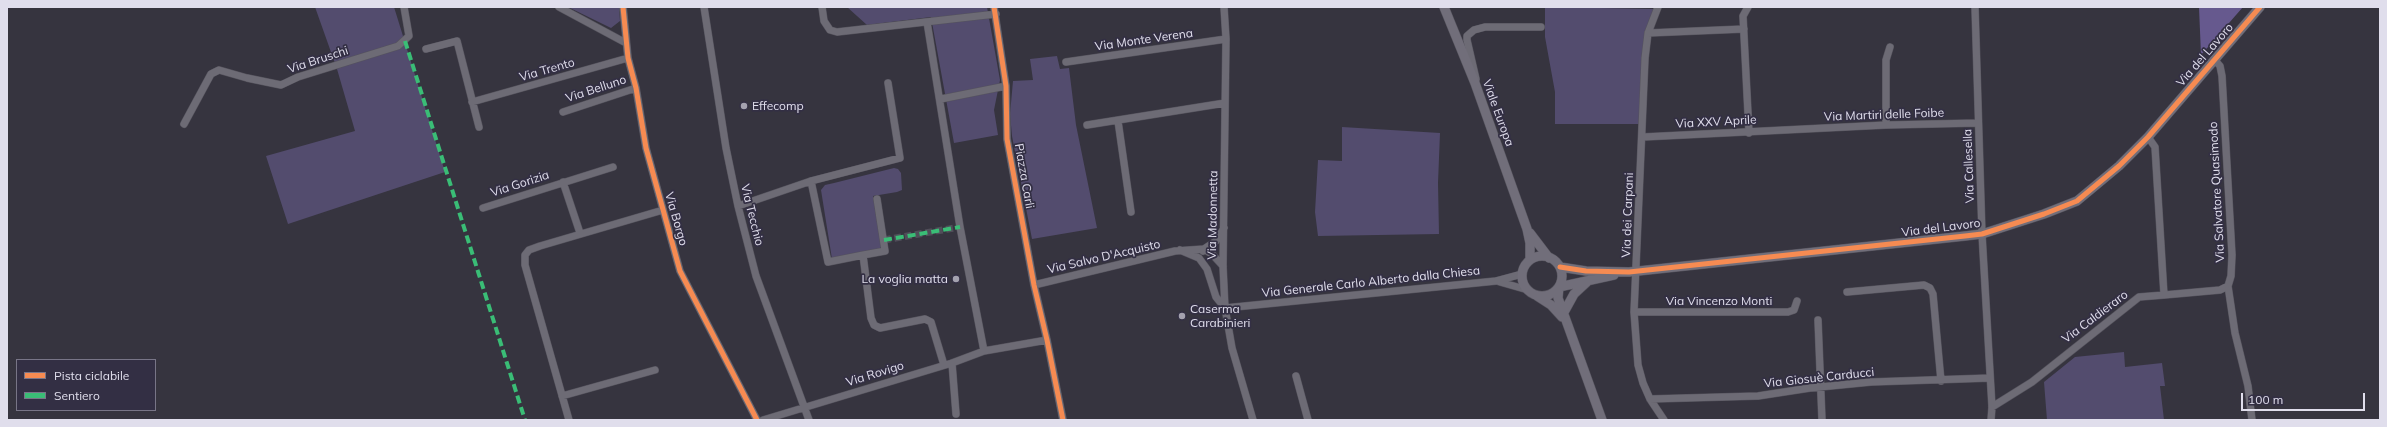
<!DOCTYPE html>
<html>
<head>
<meta charset="utf-8">
<style>
	body { margin:0 }
	#map { position:relative; width:2387px; height:427px; overflow:hidden; background:#36343f; font-family:Mulish,sans-serif }
	canvas { display:block }
	.frame { position:absolute; inset:0; border:8px solid #e0deec; pointer-events:none }
	.legend { position:absolute; left:16px; top:359px; width:140px; height:52px; box-sizing:border-box; background:#332f44; border:1px solid #787587; margin:0; padding:5px 7px; list-style:none; font-size:12px; color:#e0deec }
	.legend li { display:flex; align-items:center; gap:8px; height:20px }
	.legend b { width:20px; border:1px solid #787587 }
	.scale { position:absolute; left:2241px; top:393px; width:124px; height:18px; box-sizing:border-box; border:2px solid #e0deec; border-top:0; padding-left:5px; font-size:12px; line-height:14px; white-space:nowrap; color:#e0deec; -webkit-text-stroke:3px #332f44; paint-order:stroke }
</style>
</head>
<body>
<div id="map">
<canvas width="2387" height="427"></canvas>
<div class="frame"></div>
<ul class="legend">
<li><b style="height:5px;background:#f68b52"></b>Pista ciclabile</li>
<li><b style="height:5px;background:#3abd76"></b>Sentiero</li>
</ul>
<div class="scale">100 m</div>
</div>
<script>
const context = document.querySelector('canvas').getContext('2d');
context.lineJoin = 'round';
function fillPath(path, color) { context.fillStyle = color; context.fill(path, 'evenodd'); }
const toPath = rows => new Path2D(rows.map(r => 'M' + r).join(''));
function stroke(path, color, width, dash) { context.strokeStyle = color; context.lineWidth = width; context.lineCap = dash ? 'butt' : 'round'; context.setLineDash(dash || []); context.stroke(path); }
function label(font, color, halo, rows, align = 'center') {
  context.font = font + ' Mulish,sans-serif'; context.lineWidth = 3.5; context.setLineDash([]); context.textBaseline = 'middle'; context.strokeStyle = halo; context.fillStyle = color; for (const [text, x, y, turn = 0] of rows) {
    context.save(); context.translate(x, y); context.rotate((+turn || 0) * Math.PI / 180); context.textAlign = isNaN(turn) ? turn : align; if (halo) context.strokeText(text, 0, 0); context.fillText(text, 0, 0); context.restore();
  }
}
fillPath(toPath([
	[315,7,394,7,445,172,288,224,266,156,355,131,337,69],
	[568,7,619,7,620,21,611,28],
	[847,7,987,7,1000,80,994,110,998,135,954,143,931,17,867,25],
	[1545,7,1655,9,1647,38,1641,124,1555,124,1555,92,1545,37],
	[1057,56,1060,69,1069,68,1076,125,1097,228,1032,239,1012,136,1010,114,1013,81,1033,80,1030,59],
	[1342,127,1440,133,1438,183,1439,234,1318,236,1315,212,1318,160,1342,161],
	[894,168,898,169,901,173,902,190,897,192,873,196,881,247,879,250,832,259,821,190,825,185,834,183],
	[2124,352,2125,367,2162,363,2165,386,2160,386,2164,420,2047,420,2044,382,2075,357]
]), '#534c6e');
fillPath(toPath([
	[2199,7,2243,7,2201,55]
]), '#66598e');
stroke(toPath([
	[884,240,960,227]
]), '#504e59', 7, [7, 3.5]);
const street = toPath([
	[559,7,626,43],
	[623,7,628,58,636,88,646,148,680,271,757,420],
	[704,7,726,148,738,206,756,276,809,420],
	[822,7,824,21,830,30,837,32,996,14],
	[994,7,1006,86,1007,139,1034,285,1047,340,1063,420],
	[1224,7,1226,39,1223,266,1225,308,1232,348,1253,420],
	[1658,7,1648,33,1645,58,1634,312,1638,365,1643,383,1650,399,1664,420],
	[1748,7,1743,16,1749,133],
	[1975,7,1982,234,1992,407,1991,420],
	[927,22,960,227,984,351],
	[1648,33,1744,29],
	[426,49,457,41,479,127],
	[2214,59,2220,66,2222,76,2232,255,2231,276,2228,286,2235,333,2248,386,2252,420],
	[1066,62,1226,39],
	[1476,79,1467,40,1467,36,1474,30,1485,27,1541,27],
	[941,99,1006,86],
	[472,102,628,58],
	[563,112,636,88],
	[1118,121,1131,212],
	[184,124,211,74,219,70,247,78,281,85,298,77,398,46,409,36,404,7],
	[1087,125,1225,103],
	[1886,125,1886,60,1890,47],
	[1643,137,1886,125,1978,123],
	[811,181,828,262,863,255,871,318,874,325,880,328,925,319,931,322,944,365],
	[563,182,580,233],
	[738,206,811,181,900,158,888,83],
	[483,208,613,167],
	[1180,250,1199,258,1207,269,1216,297,1225,308,1496,281,1522,274],
	[1203,251,1204,249,1212,254,1223,266],
	[863,255,885,251,877,199],
	[1500,282,1528,290],
	[1034,285,1175,251,1204,249,1216,241,1224,228],
	[1847,292,1924,285,1930,288,1933,294,1941,381],
	[2164,295,2220,290,2228,286],
	[1634,312,1788,312,1794,310,1797,301],
	[1818,320,1822,420],
	[952,363,956,414],
	[1296,376,1308,420],
	[562,396,655,370],
	[1650,399,1758,396,1810,388,1871,382,1990,378],
	[1992,407,2032,382,2139,297,2164,295,2155,147,2148,137],
	[569,420,525,265,525,255,529,250,540,246,663,210],
	[763,420,952,363,984,351,1047,340]
]);
const secondary = toPath([
	[1444,7,1475,83,1527,229,1530,243,1530,260],
	[1530,233,1549,258],
	'1522 276a20 20 0 1 1 40 0a20 20 0 1 1-40 0Z',
	[1560,267,1586,271,1629,272,1965,236,1982,234,2044,214,2077,201,2119,166,2148,137,2260,7],
	[1537,296,1551,305,1562,317],
	[1563,314,1574,294,1587,282],
	[1602,420,1558,298,1559,287,1614,275]
]);
stroke(street, '#55535d', 8);
stroke(secondary, '#55535d', 10);
stroke(street, '#6d6b75', 7);
stroke(secondary, '#716e7a', 9);
stroke(toPath([
	[405,41,525,420],
	[884,240,960,227]
]), '#3abd76', 4, [8, 4]);
stroke(toPath([
	[623,7,628,58,636,88,646,148,680,271,757,420],
	[994,7,1006,86,1007,139,1034,285,1047,340,1063,420],
	[1560,267,1586,271,1629,272,1965,236,1982,234,2044,214,2077,201,2119,166,2148,137,2260,7]
]), '#f68b52', 5);
for (const [x, y, r, color] of [
	[744,106,4,"#a4a2af"],
	[956,279,4,"#a4a2af"],
	[1182,316,4,"#a4a2af"]
]) { const dot = new Path2D(); dot.arc(x, y, r, 0, 2 * Math.PI); context.fillStyle = color; context.fill(dot); stroke(dot, '#332f44', 1.5); }
label('12px', '#e0deec', '#332f44', [
	["Via Monte Verena",1144,40,-8],
	["Via del Lavoro",2205,55,-49],
	["Via Bruschi",318,60,-18],
	["Via Trento",547,70,-16],
	["Via Belluno",596,89,-18],
	["Viale Europa",1498,113,70],
	["Via Martiri delle Foibe",1884,115,-2],
	["Via XXV Aprile",1716,122,-3],
	["Via Callesella",1969,166,-92],
	["Piazza Carli",1024,176,80],
	["Via Gorizia",520,184,-18],
	["Via Salvatore Quasimodo",2217,192,-93],
	["Via Tecchio",752,215,76],
	["Via Madonnetta",1213,215,-89],
	["Via dei Carpani",1628,215,-88],
	["Via Borgo",676,219,74],
	["Via del Lavoro",1941,228,-7],
	["Via Salvo D'Acquisto",1104,257,-13],
	["Via Generale Carlo Alberto dalla Chiesa",1371,282,-6],
	["Via Vincenzo Monti",1719,301],
	["Via Caldieraro",2095,317,-37],
	["Via Rovigo",875,374,-17],
	["Via Giosuè Carducci",1819,378,-6]
]);
label('12px', '#e0deec', '#332f44', [
	["Effecomp",752,106],
	["La voglia matta",948,279,"right"],
	["Caserma",1190,309],
	["Carabinieri",1190,323]
], 'left');
</script>
</body>
</html>
